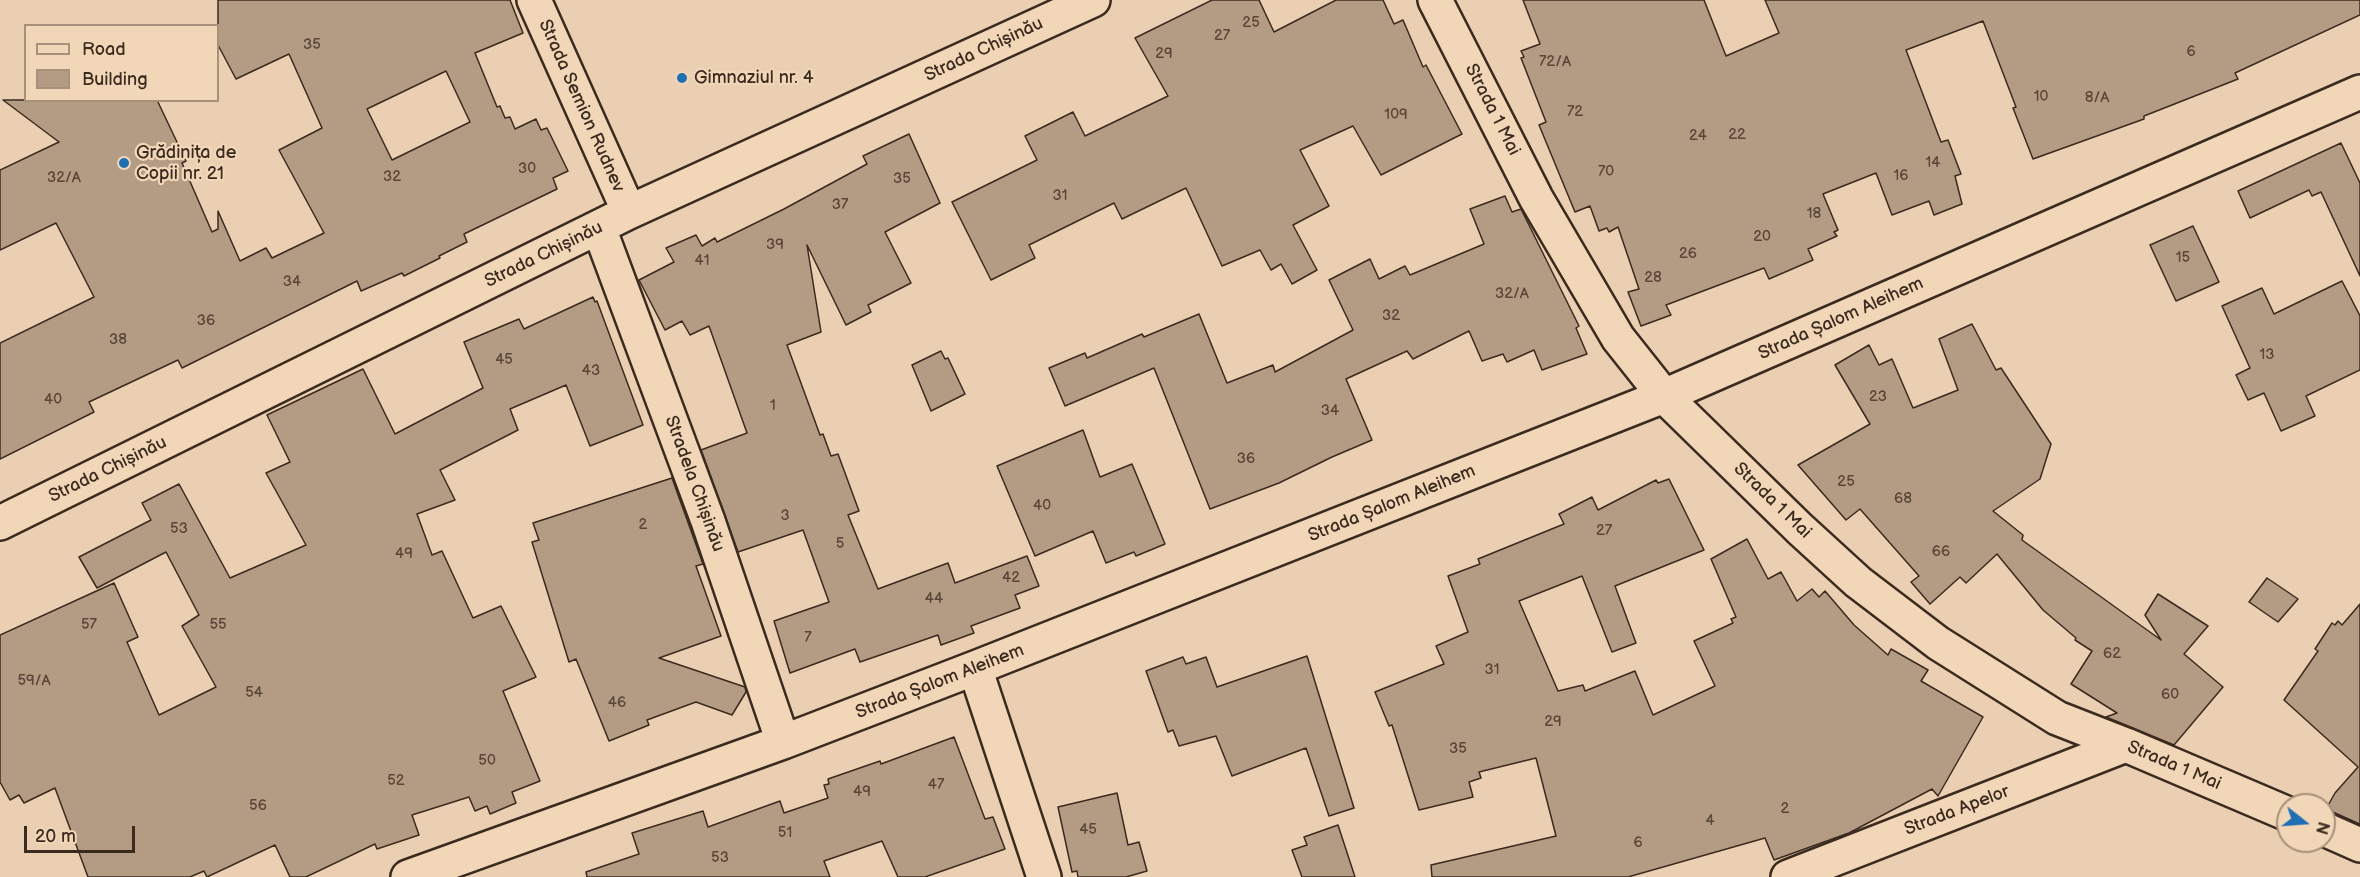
<!DOCTYPE html>
<html>
<head>
<meta charset="utf-8">
<style>
	body { margin:0 }
	#map { position:relative; width:2360px; height:877px; overflow:hidden; background:#eacfb2; font-family:"Balsamiq Sans",sans-serif }
	canvas { display:block }
	.legend { position:absolute; left:24px; top:24px; width:195px; height:78px; box-sizing:border-box; background:#f1d6b8; border:2px solid #a8917a; margin:0; padding:8px 10px; list-style:none; font-size:18px; color:#3b2a1e }
	.legend li { display:flex; align-items:center; gap:12px; height:30px }
	.legend b { width:30px; border:2px solid #a8917a }
	.north { position:absolute; left:2276px; top:793px; width:60px; height:60px; box-sizing:border-box; background:#f1d6b8; border:2px solid #a8917a; border-radius:50%; rotate:107deg; font-size:16px; font-weight:700; line-height:24px; text-align:center; color:#3b2a1e }
	.north::after { content:''; display:block; margin:auto; width:21px; height:27px; background:#1f6fb2; clip-path:polygon(50% 0,100% 100%,50% 72%,0 100%) }
	.scale { position:absolute; left:24px; top:826px; width:111px; height:27px; box-sizing:border-box; border:3px solid #3b2a1e; border-top:0; padding-left:8px; font-size:18px; line-height:21px; white-space:nowrap; color:#3b2a1e; -webkit-text-stroke:4px #f1d6b8; paint-order:stroke }
</style>
</head>
<body>
<div id="map">
<canvas width="2360" height="877"></canvas>
<ul class="legend">
<li><b style="height:8px;background:#f1d6b8"></b>Road</li>
<li><b style="height:16px;background:#b49c84"></b>Building</li>
</ul>
<div class="north">N</div>
<div class="scale">20 m</div>
</div>
<script>
const context = document.querySelector('canvas').getContext('2d');
context.lineJoin = 'round';
function fillPath(path, color) { context.fillStyle = color; context.fill(path, 'evenodd'); }
const toPath = rows => new Path2D(rows.map(r => 'M' + r).join(''));
function stroke(path, color, width, dash) { context.strokeStyle = color; context.lineWidth = width; context.lineCap = dash ? 'butt' : 'round'; context.setLineDash(dash || []); context.stroke(path); }
function label(font, color, halo, rows, align = 'center') {
  context.font = font + ' "Balsamiq Sans",sans-serif'; context.lineWidth = 4.5; context.setLineDash([]); context.textBaseline = 'middle'; context.strokeStyle = halo; context.fillStyle = color; for (const [text, x, y, turn = 0] of rows) {
    context.save(); context.translate(x, y); context.rotate((+turn || 0) * Math.PI / 180); context.textAlign = isNaN(turn) ? turn : align; if (halo) context.strokeText(text, 0, 0); context.fillText(text, 0, 0); context.restore();
  }
}
const building = toPath([
	[218,0,510,0,523,33,475,53,497,107,500,106,505,118,510,117,515,129,536,119,541,130,547,128,568,171,553,178,557,189,464,234,467,242,439,256,440,258,404,276,402,273,361,291,357,281,182,368,178,360,89,402,94,412,0,459,0,343,94,297,56,223,0,250,0,170,59,142,3,100,157,100,186,161,182,163,212,232,218,229,218,211,240,261,266,248,272,258,324,233,279,150,322,128,289,54,236,79,218,45,218,0],
	[446,71,470,122,392,160,367,109,446,71],
	[1212,0,1259,0,1274,32,1336,0,1383,0,1394,24,1403,20,1423,67,1426,65,1462,134,1381,175,1353,126,1300,150,1329,206,1293,225,1317,270,1292,284,1281,264,1271,270,1260,250,1222,266,1186,188,1122,219,1114,203,1029,245,1035,258,991,280,952,202,1037,160,1025,136,1073,112,1085,136,1168,96,1135,38,1212,0],
	[1523,0,1704,0,1726,56,1779,33,1765,0,2360,0,2360,15,2235,73,2238,79,2144,116,2144,119,2033,159,2013,108,2016,107,1983,21,1906,50,1941,142,1948,140,1961,174,1955,176,1962,204,1934,215,1929,201,1892,215,1876,173,1823,194,1838,230,1834,232,1837,236,1808,249,1813,260,1769,279,1764,268,1666,305,1671,315,1641,326,1628,292,1639,289,1618,227,1609,232,1607,228,1599,231,1590,206,1575,212,1539,125,1546,122,1521,58,1524,57,1521,51,1540,44,1523,0],
	[909,134,940,203,885,232,911,283,868,305,871,312,846,325,807,245,821,332,787,345,820,435,823,434,831,456,838,454,859,511,848,515,878,589,948,563,955,583,1027,556,1039,586,1015,595,1020,608,971,626,974,633,941,645,938,635,860,662,855,649,790,673,774,621,829,602,803,530,738,552,701,450,747,433,709,326,690,335,682,321,665,330,639,280,674,262,666,248,696,235,702,246,715,238,717,242,784,209,867,164,863,156,909,134],
	[2341,143,2360,183,2360,276,2321,192,2312,196,2309,190,2250,218,2238,191,2341,143],
	[1505,196,1512,212,1521,209,1579,326,1576,328,1587,354,1542,370,1534,350,1507,362,1503,354,1482,361,1469,331,1413,359,1407,351,1346,379,1372,440,1332,457,1279,483,1210,509,1154,368,1065,406,1049,368,1085,353,1087,358,1142,334,1144,337,1199,314,1227,383,1273,365,1275,372,1353,330,1329,280,1370,259,1379,279,1405,266,1410,275,1484,244,1470,209,1505,196],
	[2193,226,2219,282,2176,301,2150,245,2193,226],
	[2342,281,2360,316,2360,370,2306,396,2315,416,2281,431,2264,393,2248,400,2236,375,2250,368,2222,306,2262,288,2274,314,2342,281],
	[593,297,595,302,597,301,643,425,590,446,566,385,510,409,518,430,440,470,455,500,417,514,432,555,442,551,473,618,501,606,536,677,503,691,540,781,512,792,516,803,490,814,487,806,475,811,469,797,412,815,419,835,377,849,375,844,306,877,290,877,275,845,207,877,204,871,190,877,88,877,55,788,24,803,19,795,10,800,0,782,0,635,114,583,138,637,127,642,159,715,216,687,182,626,199,615,166,552,97,588,79,557,151,520,142,503,179,484,230,578,306,545,266,473,290,462,267,415,363,369,395,434,483,388,464,342,519,319,524,329,593,297],
	[1972,324,1996,370,2001,368,2051,444,2040,479,1993,511,2023,535,2022,540,2161,640,2145,615,2158,594,2208,626,2184,654,2223,687,2174,745,2106,717,2117,713,2071,684,2092,651,2075,640,2076,638,2043,610,1997,554,1966,583,1960,577,1930,604,1911,582,1919,576,1860,509,1846,520,1798,465,1870,424,1835,365,1869,345,1879,365,1892,359,1913,408,1958,390,1939,339,1972,324],
	[941,351,945,359,948,358,965,394,931,411,912,365,941,351],
	[1083,430,1100,477,1132,464,1165,544,1136,556,1134,552,1106,563,1093,531,1035,556,997,466,1083,430],
	[672,478,703,564,696,566,721,636,659,658,745,687,746,692,732,715,696,702,647,720,649,725,609,741,576,659,569,662,532,542,539,540,533,523,672,478],
	[1669,479,1704,550,1615,586,1636,643,1612,652,1582,576,1519,601,1558,691,1583,685,1585,691,1635,671,1653,715,1715,686,1694,641,1733,623,1731,619,1736,617,1711,559,1747,539,1768,579,1781,572,1797,601,1812,589,1819,597,1825,591,1854,625,1888,655,1891,649,1928,670,1921,681,1983,717,1938,796,1932,789,1849,833,1774,860,1765,838,1628,877,1432,877,1431,865,1556,836,1536,758,1479,772,1481,778,1469,782,1473,797,1419,810,1392,725,1389,726,1375,692,1444,664,1436,646,1468,632,1448,576,1480,564,1478,559,1564,524,1559,514,1592,497,1598,510,1656,480,1658,483,1669,479],
	[2267,578,2298,599,2278,622,2249,602,2267,578],
	[2360,604,2360,824,2326,809,2335,793,2358,767,2284,700,2318,651,2315,649,2332,623,2335,625,2338,621,2342,625,2360,604],
	[1307,656,1354,808,1329,816,1306,748,1232,776,1216,736,1179,746,1173,730,1168,732,1146,671,1183,657,1186,664,1206,657,1217,687,1307,656],
	[954,737,985,819,993,817,1005,849,925,877,898,877,882,841,824,861,830,877,587,877,586,872,639,854,632,833,703,811,708,827,780,801,784,813,828,798,824,785,829,784,828,779,880,761,881,764,954,737],
	[1117,793,1128,845,1139,842,1147,871,1126,877,1078,877,1077,871,1072,872,1058,807,1117,793],
	[1338,825,1355,877,1302,877,1292,850,1307,845,1304,837,1338,825]
]);
fillPath(building, '#b49c84');
stroke(building, '#3b2a1e', 1.5);
const minor = toPath([
	[534,0,629,212],
	[1435,0,1536,198,1618,338,1664,396,1800,529,1858,582,1938,643,2057,718,2126,745,2288,814],
	[599,228,708,521,783,742],
	[0,523,629,212,1093,0],
	[975,668,1044,877],
	[2324,829,2360,845],
	[408,877,783,742,975,668,1664,396,2360,92],
	[1788,877,2126,745]
]);
stroke(minor, '#3b2a1e', 38);
stroke(minor, '#f1d6b8', 33);
for (const [x, y, r, color] of [
	[682,78,6,"#1f6fb2"],
	[124,163,6,"#1f6fb2"]
]) { const dot = new Path2D(); dot.arc(x, y, r, 0, 2 * Math.PI); context.fillStyle = color; context.fill(dot); stroke(dot, '#f1d6b8', 2); }
label('15px', '#594638', null, [
	["25",1251,23],
	["27",1222,36],
	["35",312,45],
	["6",2191,52],
	["29",1164,54],
	["72/A",1555,62],
	["10",2041,97],
	["8/A",2097,98],
	["72",1575,112],
	["109",1396,115],
	["22",1737,135],
	["24",1698,136],
	["14",1933,163],
	["30",527,169],
	["70",1606,172],
	["16",1901,176],
	["32",392,177],
	["32/A",64,178],
	["35",902,179],
	["31",1060,196],
	["37",840,205],
	["18",1814,214],
	["20",1762,237],
	["39",775,245],
	["26",1688,254],
	["15",2183,258],
	["41",702,261],
	["28",1653,278],
	["34",292,282],
	["32/A",1512,294],
	["32",1391,316],
	["36",206,321],
	["38",118,340],
	["13",2267,355],
	["45",504,360],
	["43",591,371],
	["23",1878,397],
	["40",53,400],
	["1",773,406],
	["34",1330,411],
	["36",1246,459],
	["25",1846,482],
	["68",1903,499],
	["40",1042,506],
	["3",785,516],
	["2",643,525],
	["53",179,529],
	["27",1604,531],
	["5",840,544],
	["66",1941,552],
	["49",404,554],
	["42",1011,578],
	["44",934,599],
	["57",89,625],
	["55",218,625],
	["7",808,638],
	["62",2112,654],
	["31",1492,670],
	["59/A",34,681],
	["54",254,693],
	["60",2170,695],
	["46",617,703],
	["29",1553,722],
	["35",1458,749],
	["50",487,761],
	["52",396,781],
	["47",936,785],
	["49",862,792],
	["56",258,806],
	["2",1785,809],
	["4",1710,821],
	["45",1088,830],
	["51",785,833],
	["6",1638,843],
	["53",720,858]
]);
label('18px', '#3b2a1e', '#f1d6b8', [
	["Strada Chișinău",984,50,-25],
	["Strada Semion Rudnev",581,106,66],
	["Strada 1 Mai",1492,110,63],
	["Strada Chișinău",544,255,-26],
	["Strada Șalom Aleihem",1841,319,-24],
	["Strada Chișinău",108,470,-26],
	["Stradela Chișinău",694,484,70],
	["Strada 1 Mai",1772,501,44],
	["Strada Șalom Aleihem",1392,504,-22],
	["Strada Șalom Aleihem",940,682,-21],
	["Strada 1 Mai",2174,766,23],
	["Strada Apelor",1957,811,-21]
]);
label('18px', '#3b2a1e', '#f1d6b8', [
	["Gimnaziul nr. 4",694,78],
	["Grădinița de",136,153],
	["Copii nr. 21",136,174]
], 'left');
</script>
</body>
</html>
